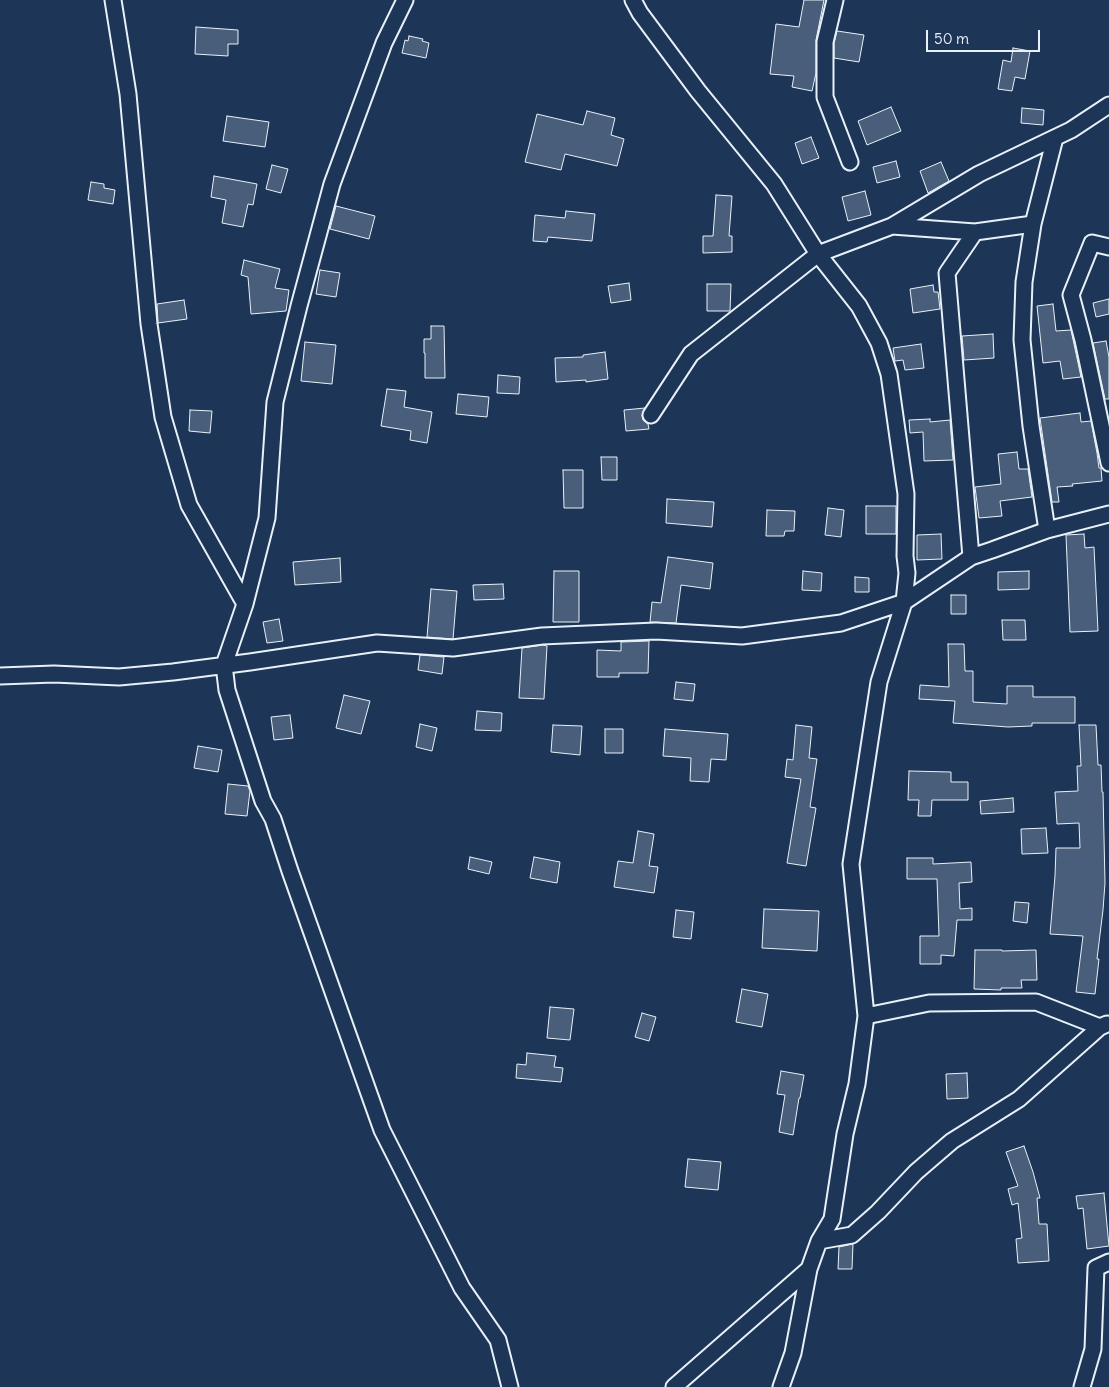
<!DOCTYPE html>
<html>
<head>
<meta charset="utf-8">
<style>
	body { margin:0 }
	#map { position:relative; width:1109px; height:1387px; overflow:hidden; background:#1d3557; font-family:Delius,sans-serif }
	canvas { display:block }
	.scale { position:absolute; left:926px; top:30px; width:114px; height:22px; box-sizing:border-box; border:2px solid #e8f1f8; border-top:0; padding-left:6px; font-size:15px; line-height:18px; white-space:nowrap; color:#e8f1f8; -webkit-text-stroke:4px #1d3557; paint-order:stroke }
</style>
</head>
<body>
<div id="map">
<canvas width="1109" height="1387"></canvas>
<div class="scale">50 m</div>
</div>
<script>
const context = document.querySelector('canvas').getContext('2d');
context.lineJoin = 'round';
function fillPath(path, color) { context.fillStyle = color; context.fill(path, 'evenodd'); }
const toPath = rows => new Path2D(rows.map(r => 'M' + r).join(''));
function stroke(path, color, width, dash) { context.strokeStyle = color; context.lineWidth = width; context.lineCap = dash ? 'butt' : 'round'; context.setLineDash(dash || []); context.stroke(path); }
const building = toPath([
	[804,0,824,0,816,40,816,73,812,91,792,87,794,76,770,74,776,24,799,27,804,0],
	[196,27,238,30,238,44,228,44,228,56,195,54,196,27],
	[837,31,864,35,859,62,834,58,834,43,837,31],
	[409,36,423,39,422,41,429,43,426,58,402,53,405,40,408,41,409,36],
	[1013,48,1030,51,1025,79,1015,77,1012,91,998,89,1003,60,1011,62,1013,48],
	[891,107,901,131,867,145,858,121,891,107],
	[1022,108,1044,110,1043,125,1021,123,1022,108],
	[587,111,615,118,611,135,624,139,617,166,565,154,561,170,525,162,537,114,583,125,587,111],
	[227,116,269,122,265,147,223,141,227,116],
	[811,137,819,158,802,164,795,143,811,137],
	[896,161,900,177,877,183,873,167,896,161],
	[941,162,949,181,928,193,920,171,941,162],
	[272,165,288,169,281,193,266,189,272,165],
	[214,176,257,184,253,205,248,204,243,227,222,223,226,200,211,197,214,176],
	[91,182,104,184,104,188,115,190,113,204,88,200,91,182],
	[865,191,871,215,848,221,842,197,865,191],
	[716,195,732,196,729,236,732,236,732,252,703,253,703,236,713,236,716,195],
	[336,206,375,216,369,239,330,229,336,206],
	[566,211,595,214,592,241,548,237,547,242,533,241,535,215,565,218,566,211],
	[244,260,280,269,275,288,289,290,286,311,251,314,248,277,241,275,244,260],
	[320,270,340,273,336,297,316,294,320,270],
	[629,283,631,300,611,303,608,286,629,283],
	[707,284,731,284,730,311,707,311,707,284],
	[933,285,934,292,938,292,940,309,913,313,910,289,933,285],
	[1109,299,1109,314,1096,317,1093,303,1109,299],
	[184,300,187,319,158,323,157,304,184,300],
	[1053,304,1056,331,1071,330,1081,377,1063,379,1060,361,1043,363,1037,306,1053,304],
	[431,326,444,326,445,378,425,378,425,353,424,353,424,339,431,339,431,326],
	[993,334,994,358,964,360,962,336,993,334],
	[1106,341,1109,357,1109,399,1105,399,1093,343,1106,341],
	[305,342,336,345,332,384,301,381,305,342],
	[921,344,924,368,905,370,903,360,895,361,893,348,921,344],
	[605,352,608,379,586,382,586,380,556,382,555,358,583,357,583,355,605,352],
	[498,375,520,377,519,394,497,393,498,375],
	[387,389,406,391,404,407,432,412,427,443,410,440,411,431,381,426,387,389],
	[458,394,489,397,487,417,456,414,458,394],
	[645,408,642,415,643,420,648,424,649,429,626,431,624,410,645,408],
	[190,410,212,411,210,433,189,431,190,410],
	[1080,413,1081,422,1091,421,1097,453,1099,468,1101,468,1102,481,1072,484,1073,486,1057,487,1059,502,1052,502,1040,418,1080,413],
	[930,419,930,422,950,420,953,460,924,461,923,432,910,433,909,420,930,419],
	[1017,452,1019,469,1028,469,1032,497,1000,501,1002,516,979,518,975,487,1001,484,998,454,1017,452],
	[601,457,617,457,617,480,602,480,601,457],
	[563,470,583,470,583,508,564,508,563,470],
	[667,499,714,502,712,527,666,523,667,499],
	[866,506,896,506,896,534,866,534,866,506],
	[828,508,844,510,841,537,825,535,828,508],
	[767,510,795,511,794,531,785,531,784,536,766,536,767,510],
	[941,534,942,559,917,560,917,535,941,534],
	[1084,534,1085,548,1094,547,1098,631,1070,632,1066,535,1084,534],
	[668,557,713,563,710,589,681,585,676,623,650,622,652,602,661,603,668,557],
	[340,558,341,582,295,585,293,562,340,558],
	[554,571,579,571,579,622,553,622,554,571],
	[803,571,822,573,821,591,802,590,803,571],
	[1029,571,1029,589,998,590,998,572,1029,571],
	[855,577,869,578,869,592,855,592,855,577],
	[503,584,504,599,474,600,473,585,503,584],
	[431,589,457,591,453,639,427,637,431,589],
	[951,595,966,595,966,614,951,614,951,595],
	[279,619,283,641,267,643,263,622,279,619],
	[1002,620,1025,620,1026,640,1003,640,1002,620],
	[649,641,648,673,619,673,619,677,597,677,597,650,621,651,621,642,649,641],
	[948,644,964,644,965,671,973,671,973,702,1007,704,1007,686,1033,686,1033,697,1075,697,1075,723,1032,723,1032,726,1008,727,953,723,955,701,919,699,920,685,949,687,948,644],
	[543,645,547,646,544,699,519,698,522,648,543,645],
	[420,655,444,657,442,674,418,670,420,655],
	[676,682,695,684,693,701,674,699,676,682],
	[344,695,370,701,361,734,336,728,344,695],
	[477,711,502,713,501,731,475,730,477,711],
	[290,715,293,738,274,740,271,717,290,715],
	[420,724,437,728,432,751,416,747,420,724],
	[553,725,582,726,580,755,551,752,553,725],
	[796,725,812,727,809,758,817,759,810,807,816,808,806,866,787,863,801,779,785,777,787,759,793,760,796,725],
	[1079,725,1096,725,1098,765,1101,765,1102,792,1103,792,1105,883,1103,910,1097,959,1099,959,1095,994,1076,992,1083,936,1050,934,1055,876,1056,848,1080,848,1079,823,1057,824,1055,792,1078,791,1077,766,1081,766,1079,725],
	[605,729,623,729,623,753,605,753,605,729],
	[665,729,728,734,726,760,711,759,709,782,690,781,691,758,663,756,665,729],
	[198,746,222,750,218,772,194,768,198,746],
	[909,771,951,772,951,782,968,782,968,800,932,800,931,816,918,816,919,800,908,800,909,771],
	[228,784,248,786,250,791,247,816,225,814,228,784],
	[1013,798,1014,812,981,814,980,801,1013,798],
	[1046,828,1048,853,1022,854,1021,829,1046,828],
	[638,831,654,834,649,866,658,867,654,893,614,887,618,861,633,863,638,831],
	[470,857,492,862,489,874,468,869,470,857],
	[534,857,560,862,557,883,530,878,534,857],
	[907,858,933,858,933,864,971,862,972,882,959,883,960,909,972,908,972,920,957,920,954,956,941,955,941,964,920,964,920,936,939,936,937,879,907,879,907,858],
	[1015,902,1029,903,1027,923,1013,921,1015,902],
	[764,909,819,911,817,951,762,948,764,909],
	[676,910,694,912,691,939,673,937,676,910],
	[975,950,1002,950,1002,951,1036,950,1037,980,1021,980,1022,988,1001,988,1001,990,974,989,975,950],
	[742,989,768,994,762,1027,736,1022,742,989],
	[550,1007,574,1009,570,1040,547,1038,550,1007],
	[642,1013,656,1017,649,1041,635,1037,642,1013],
	[527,1053,556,1056,554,1067,563,1068,561,1082,516,1078,517,1064,526,1065,527,1053],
	[781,1071,804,1075,800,1098,799,1098,793,1135,779,1132,785,1095,777,1094,781,1071],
	[967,1073,968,1098,947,1099,946,1074,967,1073],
	[1024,1146,1033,1172,1040,1198,1037,1198,1039,1224,1047,1224,1049,1261,1018,1263,1016,1239,1022,1238,1018,1203,1012,1205,1008,1189,1018,1186,1006,1152,1024,1146],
	[688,1159,721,1162,718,1190,685,1187,688,1159],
	[1104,1193,1109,1246,1087,1249,1083,1208,1078,1209,1076,1196,1104,1193],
	[853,1244,852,1269,838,1269,839,1247,853,1244]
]);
fillPath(building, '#495e7a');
stroke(building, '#e8f1f8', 1);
const street = toPath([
	[113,0,128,94,149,324,163,417,189,505,245,604,224,665,227,690,263,801,273,819,290,871,382,1130,462,1288,498,1340,510,1387],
	[633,0,640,13,698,91,774,184,818,254,859,306,879,343,889,374,906,494,905,556,907,573,904,602,879,682,851,864,866,1016,857,1084,845,1134,832,1219,819,1241,809,1269,793,1353,781,1387],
	[835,0,825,42,825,97,850,162],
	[1033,224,1024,282,1022,340,1031,426,1047,530],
	[892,226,975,232,1033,224,1055,138],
	[1109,247,1092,243,1071,295,1083,340,1109,463],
	[651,415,691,354,818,254,892,226,979,174,1071,130,1109,105],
	[971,557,947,273,975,232],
	[245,604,267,518,275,402,299,306,332,184,384,43,405,0],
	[0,676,54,674,119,677,173,672,250,662,377,643,453,648,542,636,656,631,742,636,841,623,904,602,971,557,992,550,1047,530,1109,514],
	[866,1016,929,1003,1036,1002,1100,1027,1107,1024],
	[819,1241,852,1235,878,1212,916,1172,952,1141,1019,1099,1100,1027],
	[674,1387,809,1269],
	[1082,1387,1093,1349,1096,1268,1109,1262]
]);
stroke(street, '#e8f1f8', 19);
stroke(street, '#1d3557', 15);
</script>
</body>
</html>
